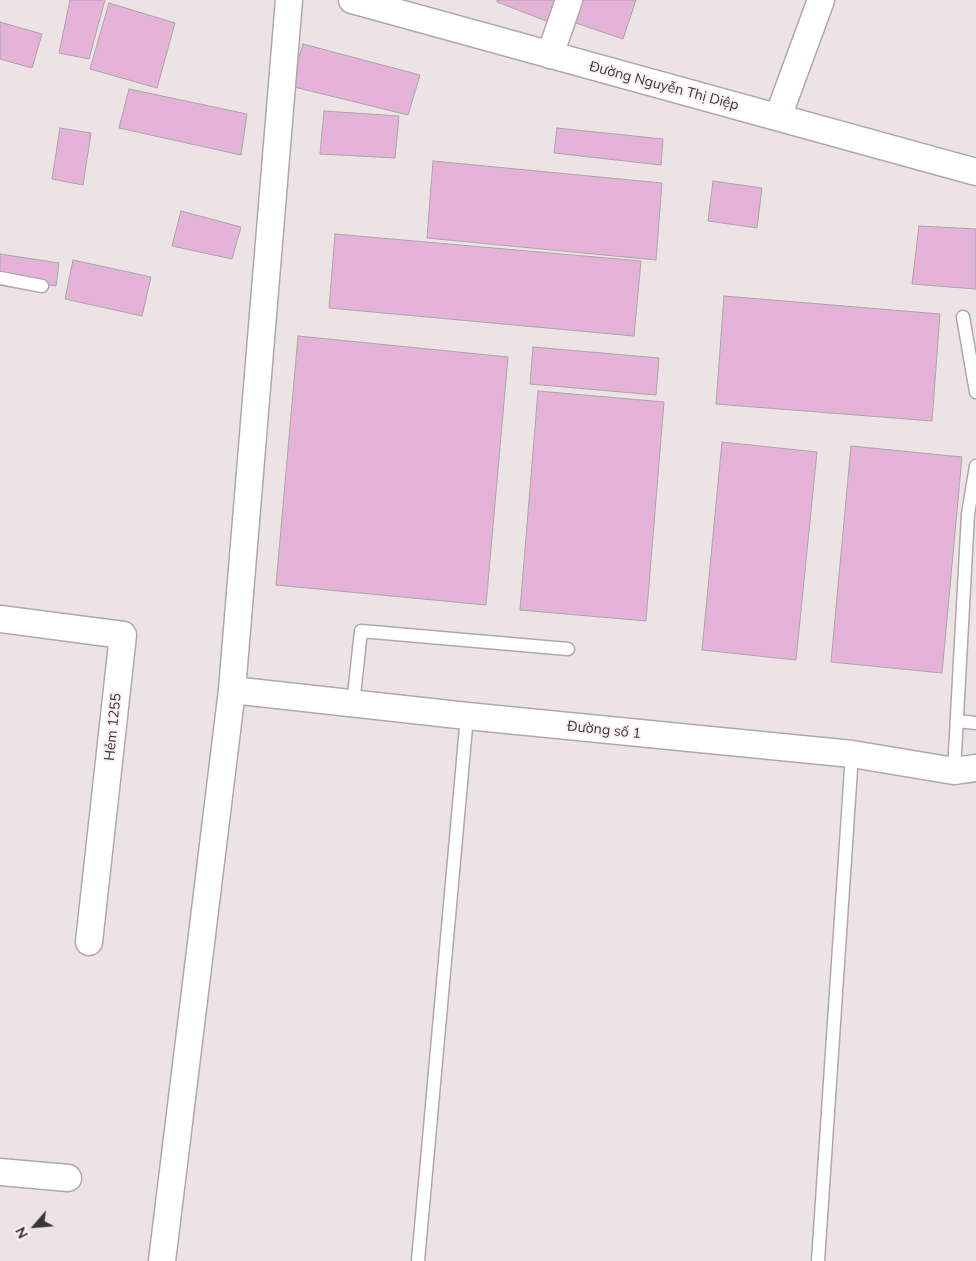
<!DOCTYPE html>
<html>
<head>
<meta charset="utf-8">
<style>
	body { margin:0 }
	#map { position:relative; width:976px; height:1261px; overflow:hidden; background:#ece3e4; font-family:Mulish,sans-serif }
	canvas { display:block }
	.north { position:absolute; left:10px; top:1201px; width:50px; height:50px; -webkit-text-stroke:4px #f9f0f1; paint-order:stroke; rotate:243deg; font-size:14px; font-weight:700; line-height:20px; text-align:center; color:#393636 }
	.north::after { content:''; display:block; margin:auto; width:18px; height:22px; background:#393636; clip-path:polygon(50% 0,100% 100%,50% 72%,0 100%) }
</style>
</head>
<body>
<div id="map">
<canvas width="976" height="1261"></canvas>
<div class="north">N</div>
</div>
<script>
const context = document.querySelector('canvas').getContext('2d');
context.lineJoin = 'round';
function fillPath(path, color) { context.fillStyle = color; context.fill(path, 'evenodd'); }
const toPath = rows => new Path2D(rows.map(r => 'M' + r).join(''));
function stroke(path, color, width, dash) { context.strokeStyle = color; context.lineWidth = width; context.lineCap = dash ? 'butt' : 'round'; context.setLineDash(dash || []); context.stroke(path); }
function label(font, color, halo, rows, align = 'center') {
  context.font = font + ' Mulish,sans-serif'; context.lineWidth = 4; context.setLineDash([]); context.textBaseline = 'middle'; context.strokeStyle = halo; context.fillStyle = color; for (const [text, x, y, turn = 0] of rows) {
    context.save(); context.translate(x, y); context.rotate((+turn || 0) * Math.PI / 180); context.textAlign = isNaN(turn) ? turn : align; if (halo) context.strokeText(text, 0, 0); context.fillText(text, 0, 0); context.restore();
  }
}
const building = toPath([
	[70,0,105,0,89,59,59,53,70,0],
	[497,0,558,0,549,22,497,2,497,0],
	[577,0,636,0,623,39,570,21,577,0],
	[109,3,175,23,157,88,90,69,109,3],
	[0,22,42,34,32,68,0,59,0,22],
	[303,44,420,75,408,115,290,86,303,44],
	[129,89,247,114,241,155,119,128,129,89],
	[324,111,399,116,395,158,320,154,324,111],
	[60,128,91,133,83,185,52,179,60,128],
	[557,128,663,139,661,165,554,153,557,128],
	[433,161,662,183,656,260,427,238,433,161],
	[713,181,762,188,757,228,708,221,713,181],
	[181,211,241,227,232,259,172,246,181,211],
	[919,226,976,229,976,289,912,284,919,226],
	[335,234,641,261,634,336,329,308,335,234],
	[0,254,59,263,56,286,0,278,0,254],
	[73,260,151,277,142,316,65,299,73,260],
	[724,296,940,314,932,421,716,404,724,296],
	[298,336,508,357,486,605,276,585,298,336],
	[533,347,659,358,656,395,530,384,533,347],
	[538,391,664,402,646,621,520,610,538,391],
	[722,442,817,452,796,660,702,650,722,442],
	[851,446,962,457,942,673,831,662,851,446]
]);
fillPath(building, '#e5b3d7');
stroke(building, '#aba4a9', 1);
const service = toPath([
	[0,278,42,286],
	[963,317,976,392],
	[353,704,361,631,568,649],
	[957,721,976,723],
	[954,771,968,514,976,466],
	[418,1261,467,716],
	[818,1261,852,754]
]);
const minor = toPath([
	[352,0,976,172],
	[550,55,569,0],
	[778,117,821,0],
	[0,619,123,635,89,942],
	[232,690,467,716,852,754,954,771,976,768],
	[0,1172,68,1178],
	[162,1261,232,690,289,0]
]);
stroke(service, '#b0a8a8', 15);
stroke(minor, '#b0a8a8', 29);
stroke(service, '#fff', 12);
stroke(minor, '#fff', 26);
label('14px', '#393636', '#f9f0f1', [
	["Đường Nguyễn Thị Diệp",664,86,15],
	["Hẻm 1255",113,727,-84],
	["Đường số 1",604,730,6]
]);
</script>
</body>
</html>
